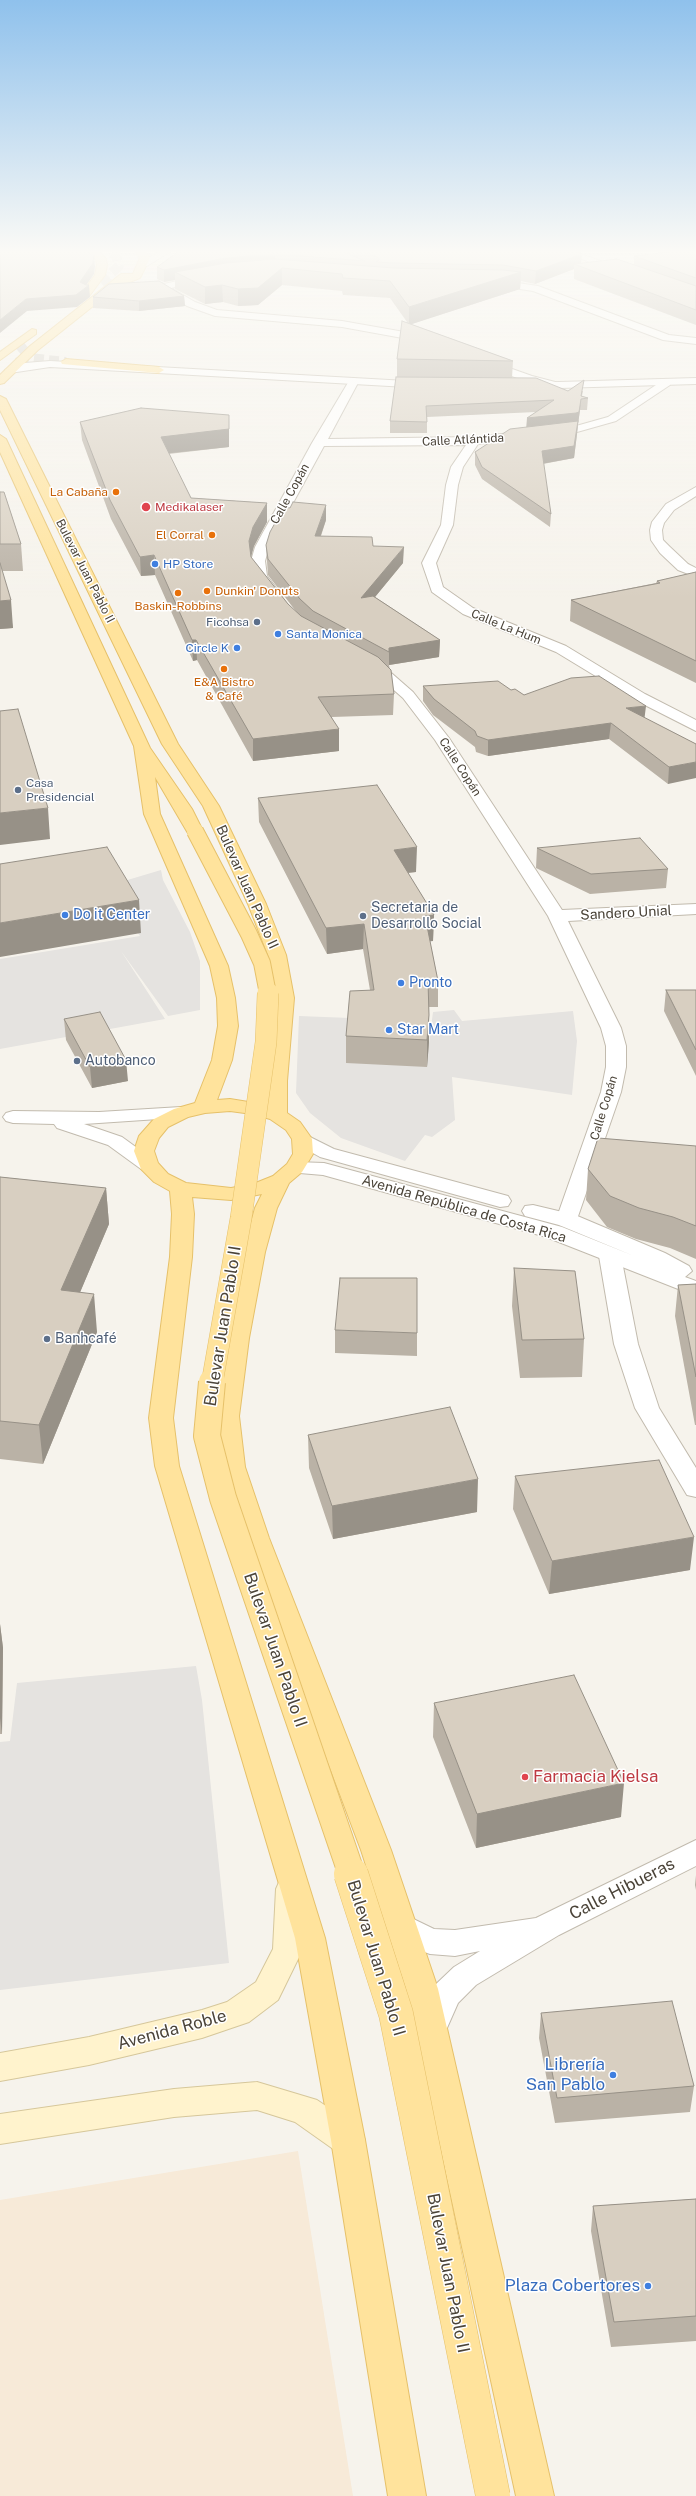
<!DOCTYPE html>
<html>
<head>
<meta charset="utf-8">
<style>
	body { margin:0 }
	canvas { display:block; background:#f6f3ec }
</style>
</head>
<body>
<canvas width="696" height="2496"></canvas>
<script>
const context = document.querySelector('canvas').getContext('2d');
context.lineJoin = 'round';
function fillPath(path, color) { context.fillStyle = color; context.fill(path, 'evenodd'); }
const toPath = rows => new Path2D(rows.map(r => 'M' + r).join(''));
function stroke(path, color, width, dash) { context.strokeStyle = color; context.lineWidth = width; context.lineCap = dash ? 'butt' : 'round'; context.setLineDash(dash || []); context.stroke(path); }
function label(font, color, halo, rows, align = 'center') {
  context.font = font + ' "Public Sans",sans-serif'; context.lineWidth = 3; context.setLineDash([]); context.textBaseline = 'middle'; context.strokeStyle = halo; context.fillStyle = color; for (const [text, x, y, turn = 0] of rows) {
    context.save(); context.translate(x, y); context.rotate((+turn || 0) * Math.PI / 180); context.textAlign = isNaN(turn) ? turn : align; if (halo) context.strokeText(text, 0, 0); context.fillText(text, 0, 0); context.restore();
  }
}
fillPath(toPath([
	[298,2151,353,2496,0,2496,0,2200]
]), '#f7ead8');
fillPath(toPath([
	[161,870,163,880,190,932,200,961,200,1010,168,1016,121,951,165,1019,0,1049,0,959,140,936,104,887],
	[454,1010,462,1021,573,1011,577,1041,572,1095,452,1077,455,1120,432,1137,425,1135,405,1161,341,1138,310,1113,296,1093,299,1016,350,1018,426,1067,433,1012],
	[196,1666,202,1700,229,1963,0,1990,0,1742,10,1741,17,1683]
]), '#e5e3e0');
stroke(toPath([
	[101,283,119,266,116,256,108,250],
	[26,345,18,352,20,357,66,362]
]), '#d4d0c8', 10, [10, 5]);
const minor = toPath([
	[557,250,570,250,628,271,620,273,557,250],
	[204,275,207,276,207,280,171,288,195,302,217,310,342,321,410,333,434,343,429,346,408,339,342,327,215,316,187,306,161,290,139,291,134,288,139,285,159,282,164,284,204,275],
	[491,279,538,286,669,335,696,338,696,344,663,340,533,291,488,284,486,282,491,279],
	[484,359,532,376,559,383,561,385,555,388,525,381,480,364,480,360,484,359],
	[354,378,359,381,328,439,474,437,576,426,608,417,662,381,670,381,670,385,616,421,577,432,478,444,463,467,458,485,453,525,436,563,443,587,473,608,566,646,645,694,696,720,696,731,635,700,556,652,463,614,432,592,422,563,441,525,446,485,451,467,466,445,324,446,269,547,265,561,267,576,280,593,273,597,268,596,253,576,251,561,255,547,312,443,349,381,354,378],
	[696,487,696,496,674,510,664,523,662,530,663,540,670,547,688,564,696,568,696,577,678,570,660,553,651,540,650,530,652,522,666,504,696,487],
	[367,660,389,671,413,692,449,738,562,910,696,904,696,914,568,921,621,1028,626,1046,626,1067,621,1092,575,1225,567,1226,559,1225,556,1220,601,1092,606,1067,606,1046,601,1028,548,916,435,740,403,698,379,677,362,667,360,664,367,660],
	[610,1249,618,1251,621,1256,638,1344,659,1408,696,1468,696,1497,687,1495,635,1408,614,1344,599,1256,602,1251,610,1249],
	[696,1840,696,1866,559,1935,476,1985,458,2003,443,2037,432,2041,421,2037,416,2027,434,1986,454,1967,480,1951,455,1956,430,1954,419,1950,390,1935,386,1926,390,1917,401,1913,434,1929,455,1930,536,1918,696,1840]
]);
const tertiary = toPath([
	[162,250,173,250,147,266,141,266,141,262,162,250],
	[50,361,425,382,431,385,425,388,50,367,10,373,5,370,25,363,50,361],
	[696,378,696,384,525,389,519,386,525,383,696,378],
	[181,1107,188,1109,191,1113,188,1117,84,1124,122,1137,155,1161,158,1165,155,1169,148,1171,141,1169,108,1145,57,1128,54,1124,13,1123,6,1121,3,1117,6,1113,13,1111,99,1112,181,1107],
	[302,1133,334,1149,508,1196,511,1201,508,1206,500,1207,320,1157,295,1143,292,1139,295,1135,302,1133],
	[295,1162,324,1163,562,1227,634,1256,559,1225,525,1216,522,1211,525,1206,533,1205,575,1215,665,1253,689,1266,692,1271,685,1277,696,1281,696,1296,546,1237,323,1175,288,1172,285,1168,288,1164,295,1162]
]);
const secondary = toPath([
	[291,1877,302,1880,306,1889,303,1949,278,2000,249,2022,202,2038,89,2065,0,2081,0,2053,89,2037,202,2010,227,2002,256,1982,273,1949,276,1889,280,1880,291,1877],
	[257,2082,317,2100,360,2129,365,2140,360,2151,348,2155,336,2151,295,2122,257,2110,174,2117,0,2144,0,2114,174,2089,257,2082]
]);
const primary = toPath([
	[89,250,98,250,106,259,107,265,105,275,90,295,87,296,82,293,95,275,97,265,96,260,89,250],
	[135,250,144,250,150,258,140,278,117,287,38,350,4,383,0,384,0,375,30,346,121,274,133,274,140,258,135,250],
	[32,329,36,330,36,334,0,360,0,352,32,329],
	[66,359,159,367,164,370,159,373,62,364,61,362,66,359],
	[0,396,6,399,178,744,219,806,266,904,286,955,294,998,287,1081,287,1113,300,1122,312,1139,313,1154,302,1172,289,1183,277,1208,265,1252,249,1338,239,1416,245,1467,269,1538,391,1850,438,1989,554,2496,516,2496,406,1989,361,1850,243,1538,221,1467,215,1416,225,1338,243,1252,255,1208,262,1194,231,1200,192,1197,194,1214,192,1257,173,1418,179,1466,325,1938,365,2140,426,2496,388,2496,331,2140,295,1938,155,1466,149,1418,170,1257,172,1214,170,1191,154,1182,141,1169,134,1151,139,1136,154,1119,174,1109,195,1103,212,1060,218,1026,217,998,210,966,144,814,134,746,0,452,0,435,6,439,150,748,192,809,203,831,201,835,189,835,155,777,160,814,228,966,235,998,238,1026,232,1060,217,1100,230,1099,267,1105,267,1081,276,998,268,955,248,904,203,806,162,744,0,410,0,396],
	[230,1111,252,1114,270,1119,286,1130,292,1139,293,1154,287,1164,273,1176,253,1184,231,1188,186,1183,168,1174,158,1163,154,1151,159,1138,168,1127,188,1117,205,1113,230,1111]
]);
stroke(minor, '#c2bbae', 2);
stroke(tertiary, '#c2bbae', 2);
stroke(secondary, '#d6c79b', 2);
stroke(primary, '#e6c16a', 2);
fillPath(minor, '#fff');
fillPath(tertiary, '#fff');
fillPath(secondary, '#fff3cd');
fillPath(primary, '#ffe39c');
const primaryBridgeFar3 = toPath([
	[195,831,249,934,262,963,268,994]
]);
const primaryBridgeFar2 = toPath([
	[212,1383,241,1218,266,1042,268,993]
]);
const primaryBridgeFar1 = toPath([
	[212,1382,207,1436,223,1498,352,1875]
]);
const primaryBridge = toPath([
	[351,1874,396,2014,493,2496]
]);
stroke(primaryBridgeFar3, '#e6c16a', 18, []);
stroke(primaryBridgeFar2, '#e6c16a', 22, []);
stroke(primaryBridgeFar1, '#e6c16a', 28, []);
stroke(primaryBridge, '#e6c16a', 35, []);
stroke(primaryBridgeFar3, '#ffe39c', 16);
stroke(primaryBridgeFar2, '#ffe39c', 21);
stroke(primaryBridgeFar1, '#ffe39c', 26);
stroke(primaryBridge, '#ffe39c', 34);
fillPath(toPath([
	[181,250,569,250,581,263,634,264,634,256,696,250,696,325,574,279,574,269,535,284,521,281,520,289,411,324,513,361,512,378,568,391,583,391,582,396,588,398,587,410,580,410,578,424,577,434,574,458,543,464,551,514,550,527,482,479,475,465,475,452,527,427,527,418,536,412,427,417,427,433,390,433,390,421,397,377,397,359,407,322,390,298,343,295,342,291,282,285,258,305,238,306,223,302,205,304,175,289,175,280,164,282,157,279,157,267],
	[184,296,185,306,139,311,93,308,93,297],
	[80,422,229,447,169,454,191,498,267,503,267,522,254,546,251,555,251,557,288,604,298,614,268,575,267,561,266,545,326,520,321,536,373,546,403,563,375,597,440,640,439,657,389,665,394,694,393,715,332,717,339,751,253,761,197,660,193,661,155,575,141,576,111,519,82,440],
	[0,492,21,544,23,571,2,571,13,628,0,629],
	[696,572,696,683,570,621,571,600,656,583,657,581],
	[423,686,511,690,524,695,645,718,696,744,668,784,609,739,488,756,476,752,475,747,433,715,423,701],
	[258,798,416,872,408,873,434,915,433,941,430,941,438,981,438,1007,429,1007,429,1042,427,1067,346,1063,346,1036,370,990,363,949,327,954,259,822],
	[537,848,668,869,666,888,590,894,536,868],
	[666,990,696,990,696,1076,664,1011],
	[64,1019,128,1081,92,1088,66,1040],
	[696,1146,696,1259,670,1248,636,1239,607,1227,586,1200,588,1169],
	[0,1177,106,1188,109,1224,80,1292,97,1332,43,1464,0,1459],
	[514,1268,584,1339,582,1377,520,1378,512,1306],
	[696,1284,696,1425,695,1425,675,1316,678,1285],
	[335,1330,417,1333,417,1356,335,1353],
	[308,1435,477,1512,333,1539,309,1468],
	[515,1476,690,1570,549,1594,513,1509],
	[0,1624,3,1648,2,1734,0,1734],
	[434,1703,621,1817,476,1848,433,1737],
	[696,1875,696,1890,695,1885],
	[541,2013,694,2086,690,2112,555,2123,539,2038],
	[696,2199,696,2341,611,2347,591,2231,593,2206]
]), '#bab2a6');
fillPath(toPath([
	[275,254,275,266,175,272,175,280,164,282,164,270,226,258],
	[582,254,581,266,574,264,574,269,535,284,536,271],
	[94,255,95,267,94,274,83,290,89,285,90,297,77,307,27,311,0,333,0,320,26,299,80,282],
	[282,268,282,285,258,305,238,306,238,289],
	[521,272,520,289,409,325,409,307],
	[222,285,223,302,205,304,205,287],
	[184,296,185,306,139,311,139,301],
	[581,399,580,410,578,424,577,434,574,458,541,464,526,430,527,418],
	[229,415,229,447,162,454,161,437],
	[267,503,267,522,254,546,250,561,249,541,253,527],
	[326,505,326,520,315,552,315,536],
	[404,547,403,563,361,614,361,598],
	[154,555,155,575,141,576,140,557],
	[11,600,13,628,0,629,0,601],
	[192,640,196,640,197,660,193,661],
	[440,640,439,657,389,665,389,648],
	[646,706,644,722,626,708],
	[611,723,609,739,488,756,488,740],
	[339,729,339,751,253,761,253,739],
	[696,762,696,778,668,784,669,767],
	[48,808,50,839,0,845,0,813],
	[417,847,416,872,394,874,394,850],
	[139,900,141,933,0,957,0,923],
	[434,915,433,941,425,942,425,916],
	[364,924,363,949,327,954,326,928],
	[429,1015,429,1042,427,1067,427,1040],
	[126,1060,128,1081,92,1088,90,1067],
	[106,1188,109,1224,65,1328,61,1290],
	[94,1294,97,1332,43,1464,39,1425],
	[478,1479,477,1512,333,1539,332,1506],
	[694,1537,690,1570,549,1594,552,1561],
	[0,1624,3,1648,2,1734,0,1718],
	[624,1783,621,1817,476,1848,477,1814]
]), '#979187');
const building = toPath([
	[0,250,83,250,94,255,93,263,80,282,86,285,89,285,76,295,26,299,0,320,0,250],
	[181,250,339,250,365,261,275,254,226,258,164,270,157,267,181,250],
	[359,250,569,250,582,254,536,271,503,265,394,263,376,262,379,260,379,258,359,250],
	[687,250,696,250,696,278,634,256,687,250],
	[275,259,394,268,503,270,521,272,409,307,390,281,343,278,342,274,282,268,258,288,238,289,222,285,205,287,175,272,226,263,275,259],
	[617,259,696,286,696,310,574,264,617,259],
	[159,281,184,296,139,301,93,297,109,284,159,281],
	[402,321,513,361,397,359,402,321],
	[396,377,536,378,568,391,584,380,581,396,588,398,581,399,579,412,576,413,527,418,554,400,426,406,427,422,390,421,396,377],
	[141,408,229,415,229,429,161,437,191,498,267,503,253,527,249,541,251,557,288,604,301,616,378,657,391,670,394,694,318,697,339,729,253,739,196,640,192,640,154,555,140,557,110,500,80,422,141,408],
	[578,421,574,446,542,451,551,514,482,467,475,452,510,429,578,421],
	[0,492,4,492,21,544,0,544,0,492],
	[293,502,326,505,315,536,372,537,373,546,404,547,361,598,373,596,440,640,389,648,389,652,313,611,300,599,268,559,266,545,270,532,284,507,290,508,293,502],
	[0,563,11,600,0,601,0,563],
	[696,572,696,661,571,600,660,583,657,581,696,572],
	[599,676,646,706,626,708,696,744,696,762,669,767,611,723,488,740,477,736,475,731,434,699,423,686,498,681,511,690,515,689,524,695,571,678,599,676],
	[18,709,48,808,0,813,0,711,18,709],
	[377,785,417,847,394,850,434,915,425,916,438,981,428,981,429,1015,427,1040,346,1036,350,991,374,990,364,924,326,928,258,798,377,785],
	[640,838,668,869,591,874,537,848,640,838],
	[107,847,139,900,0,923,0,864,107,847],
	[666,990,696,990,696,1050,666,990],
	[100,1012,126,1060,90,1067,64,1019,100,1012],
	[598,1138,696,1146,696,1226,673,1217,639,1208,610,1196,588,1169,598,1138],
	[0,1177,106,1188,61,1290,94,1294,39,1425,0,1421,0,1177],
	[514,1268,575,1271,584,1339,522,1340,514,1268],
	[340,1278,417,1278,417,1333,335,1330,340,1278],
	[696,1284,696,1377,678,1285,696,1284],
	[450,1407,478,1479,332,1506,308,1435,450,1407],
	[659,1460,694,1537,552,1561,515,1476,659,1460],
	[574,1675,624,1783,477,1814,434,1703,574,1675],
	[672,2001,694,2086,557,2098,541,2013,672,2001],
	[696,2199,696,2316,614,2322,593,2206,696,2199]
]);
fillPath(building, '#d8cfc1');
stroke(building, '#979187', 1);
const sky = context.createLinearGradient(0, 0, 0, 599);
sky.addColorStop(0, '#8fc1ec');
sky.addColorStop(0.42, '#fbfaf6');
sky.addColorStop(1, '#fbfaf600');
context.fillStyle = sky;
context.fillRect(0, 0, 696, 599);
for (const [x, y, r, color] of [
	[116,492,4,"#e8710a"],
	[146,507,5,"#e0444e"],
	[212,535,4,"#e8710a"],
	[155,564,4,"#3f7fe0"],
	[207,591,4,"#e8710a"],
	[178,593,4,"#e8710a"],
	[257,622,4,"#5c6f8a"],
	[278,634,4,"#3f7fe0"],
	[237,648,4,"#3f7fe0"],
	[224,669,4,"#e8710a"],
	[18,790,4,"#5c6f8a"],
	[65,915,4,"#3f7fe0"],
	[363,916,4,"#5c6f8a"],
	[401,983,4,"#3f7fe0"],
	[389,1030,4,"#3f7fe0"],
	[77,1061,4,"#5c6f8a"],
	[47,1339,4,"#5c6f8a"],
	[525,1777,4,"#e0444e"],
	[613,2075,4,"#3f7fe0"],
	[648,2286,4,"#3f7fe0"]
]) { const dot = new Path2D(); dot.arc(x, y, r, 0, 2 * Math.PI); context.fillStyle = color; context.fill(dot); stroke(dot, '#fff', 1.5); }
label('12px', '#4b4439', '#fff', [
	["Calle Atlántida",463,440,-3],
	["Calle Copán",290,494,-61],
	["Bulevar Juan Pablo II",85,571,63],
	["Calle La Hum",506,627,22],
	["Calle Copán",460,767,57],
	["Calle Copán",604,1108,-73]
]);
label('12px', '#c56008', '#fff', [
	["La Cabaña",108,492],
	["El Corral",204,535],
	["Dunkin' Donuts",215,591,"left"],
	["Baskin-Robbins",178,606,"center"],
	["E&A Bistro",224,682,"center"],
	["& Café",224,696,"center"]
], 'right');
label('12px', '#be3a42', '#fff', [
	["Medikalaser",155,507]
], 'left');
label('12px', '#366cbe', '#fff', [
	["HP Store",163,564],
	["Santa Monica",286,634],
	["Circle K",229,648,"right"]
], 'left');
label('12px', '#4e5e75', '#fff', [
	["Ficohsa",249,622],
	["Casa",26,783,"left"],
	["Presidencial",26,797,"left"]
], 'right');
label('14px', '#4b4439', '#fff', [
	["Bulevar Juan Pablo II",247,887,66],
	["Sandero Unial",626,913,-3],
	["Avenida República de Costa Rica",464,1209,16]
]);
label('14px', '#4e5e75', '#fff', [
	["Secretaria de",371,908],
	["Desarrollo Social",371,924],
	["Autobanco",85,1061],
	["Banhcafé",55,1339]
], 'left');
label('14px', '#366cbe', '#fff', [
	["Do it Center",73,915],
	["Pronto",409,983],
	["Star Mart",397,1030]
], 'left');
label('17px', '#4b4439', '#fff', [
	["Bulevar Juan Pablo II",223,1326,-81],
	["Bulevar Juan Pablo II",275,1650,71],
	["Calle Hibueras",622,1889,-27],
	["Bulevar Juan Pablo II",376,1958,73],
	["Avenida Roble",172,2030,-15],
	["Bulevar Juan Pablo II",448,2273,79]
]);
label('17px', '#be3a42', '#fff', [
	["Farmacia Kielsa",533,1777]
], 'left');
label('17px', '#366cbe', '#fff', [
	["Librería",605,2065],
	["San Pablo",605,2085],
	["Plaza Cobertores",640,2286]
], 'right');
</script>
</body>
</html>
